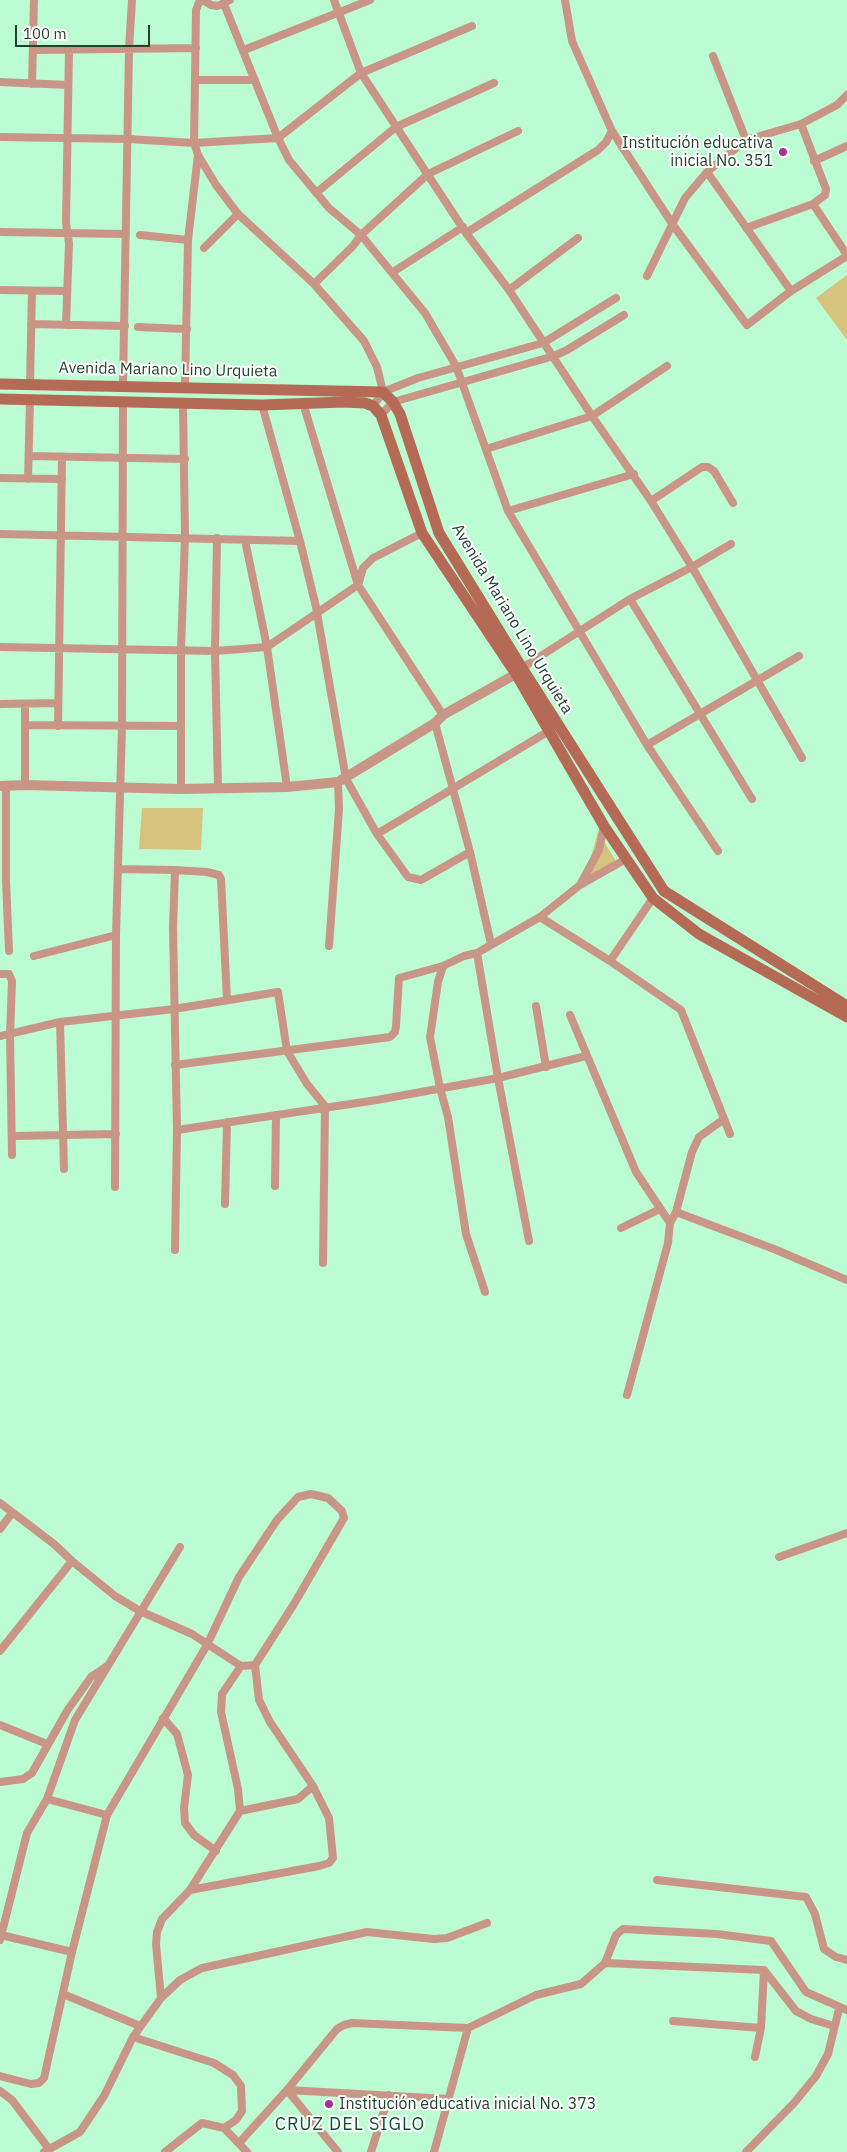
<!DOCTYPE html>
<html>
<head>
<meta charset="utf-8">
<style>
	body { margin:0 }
	#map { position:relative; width:847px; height:2152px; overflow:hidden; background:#bcfcd2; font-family:"IBM Plex Sans",sans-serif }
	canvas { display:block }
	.scale { position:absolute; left:15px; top:25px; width:135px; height:22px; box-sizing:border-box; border:2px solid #21422d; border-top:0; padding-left:6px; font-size:15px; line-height:18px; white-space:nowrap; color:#21422d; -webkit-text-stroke:4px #fff; paint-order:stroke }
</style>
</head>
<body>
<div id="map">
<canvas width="847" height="2152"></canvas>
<div class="scale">100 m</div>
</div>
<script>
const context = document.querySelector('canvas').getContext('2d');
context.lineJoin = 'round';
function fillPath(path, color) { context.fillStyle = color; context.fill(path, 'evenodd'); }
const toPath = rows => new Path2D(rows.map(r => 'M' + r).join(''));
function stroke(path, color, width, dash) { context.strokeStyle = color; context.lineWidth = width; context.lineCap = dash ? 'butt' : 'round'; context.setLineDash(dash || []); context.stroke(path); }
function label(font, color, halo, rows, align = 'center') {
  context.font = font + ' "IBM Plex Sans",sans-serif'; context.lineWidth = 4; context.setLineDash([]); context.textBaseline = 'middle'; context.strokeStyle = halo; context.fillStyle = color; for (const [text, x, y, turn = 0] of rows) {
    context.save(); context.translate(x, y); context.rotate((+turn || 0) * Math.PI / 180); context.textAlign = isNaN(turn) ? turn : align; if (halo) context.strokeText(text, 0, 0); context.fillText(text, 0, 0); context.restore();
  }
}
fillPath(toPath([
	[847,275,847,340,816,298],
	[142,808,203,808,201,850,139,849],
	[598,832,619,866,583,885]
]), '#d6c47e');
stroke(toPath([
	[200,0,196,10,195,80,194,143,198,155,216,185,238,214,314,284,364,341,377,367,383,392],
	[203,0,211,5,218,6,230,0],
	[334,0,361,73,466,233,509,290,592,416,651,501,692,567,802,758],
	[565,0,572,41,612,131,673,225,747,325,791,291,847,256],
	[224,4,278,138,289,160,329,208,361,235,425,313,456,366,508,511,647,745,718,851],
	[33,50,196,48],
	[244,50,370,0],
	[713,56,746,140],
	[195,80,255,80],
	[0,82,68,85],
	[32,84,34,0],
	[801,124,826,189,825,195,813,204,847,255],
	[0,137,128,139,194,143,278,138,361,73,472,26],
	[814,161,847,146],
	[707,172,791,291],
	[316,193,396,127,494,83],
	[746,228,813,204],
	[0,232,126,234],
	[466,233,598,150,606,142,612,131],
	[140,235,188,240],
	[204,248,238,214],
	[393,272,463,227],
	[647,276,685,198,707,172,746,140,801,124,837,105,847,95],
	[314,284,353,246,361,235,428,174,518,131],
	[0,290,67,291],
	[509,290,578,238],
	[31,324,125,326],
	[66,325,69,243,66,223,69,49],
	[138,327,187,329],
	[30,384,32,291],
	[123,385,129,49,132,0],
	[185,386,188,240,198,155],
	[303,403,358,585,443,715],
	[262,405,300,541,316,607,346,779,377,834,408,877,421,880,470,852],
	[373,406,383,392,418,378,543,343,616,298],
	[381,415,393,402,554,356,567,350,624,315],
	[486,449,592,416,667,366],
	[29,456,185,459],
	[0,478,62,479],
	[28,479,30,400],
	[651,501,702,467,708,467,714,471,733,503],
	[508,511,634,474],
	[0,534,300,541],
	[217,538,215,651,218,788],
	[245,540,267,647,287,787],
	[630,599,752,799],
	[0,647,215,651,267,647,358,585,363,568,373,558,422,533],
	[522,668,630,599,692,567,731,544],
	[0,704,58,703],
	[435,723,470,852,491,944],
	[25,725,181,726],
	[58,726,62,457],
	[647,745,799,656],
	[25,785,25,704],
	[6,786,6,881,9,951],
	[181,789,181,649,185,537,183,403],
	[377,834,549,731],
	[118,869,175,870,207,872,219,875,221,879,227,999],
	[580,885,626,859],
	[540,917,610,961,681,1010,730,1134],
	[329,946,339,809,338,782],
	[477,953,498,1078,529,1241],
	[34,956,116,935],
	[610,961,653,898],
	[443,966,438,982,430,1037,440,1088,448,1117,466,1234,485,1292],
	[0,974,9,974,12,981,10,1035,12,1155],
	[536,1006,546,1067],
	[570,1015,636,1172,670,1223,668,1243,627,1395],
	[60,1022,64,1169],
	[0,1036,60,1022,174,1009,278,992,287,1051,307,1084,325,1106,323,1263],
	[175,1065,390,1037,395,1032,396,1026,399,978,443,966,464,956,477,953,540,917,580,885,599,850,604,826],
	[177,1130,377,1100,498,1078,586,1056],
	[12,1136,116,1134],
	[275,1186,276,1115],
	[115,1187,116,935,122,726,123,401],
	[225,1204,227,1122],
	[676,1212,692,1152,699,1137,724,1119],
	[670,1223,676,1212,774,1249,847,1280],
	[621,1228,660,1209],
	[175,1250,177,1130,173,928,175,870],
	[0,1503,54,1544,72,1561,115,1596,140,1611,192,1634,241,1666],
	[0,1529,12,1513],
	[779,1557,847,1533],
	[0,1651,72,1561],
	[163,1718,177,1734,188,1775,184,1808,185,1823,194,1835,216,1851],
	[0,1725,47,1744],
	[0,1782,23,1779,32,1773,67,1711,91,1677,107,1666],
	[47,1799,107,1815],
	[240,1811,298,1799,313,1786],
	[657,1880,806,1897,815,1914,824,1949,836,1957,847,1960],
	[190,1890,319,1866,329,1863,333,1858,329,1818,313,1786,270,1722,259,1700,255,1665],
	[1,1935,72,1952],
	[0,1940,27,1833,47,1799,75,1720,180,1547],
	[605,1963,764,1970,761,2028,673,2021],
	[764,1970,796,2011,811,2019,834,2026],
	[63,1994,140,2026],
	[133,2037,214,2063,233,2075,241,2086,242,2111,236,2120,224,2128],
	[755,2057,761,2028],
	[0,2076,31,2084,39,2083,44,2078,72,1952,107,1815,207,1645,239,1577,277,1520,298,1497,311,1494,328,1498,342,1511,344,1518,294,1604,255,1665,241,1666,222,1694,221,1712,238,1789,240,1811,190,1890,162,1919,157,1932,156,1944,161,1998],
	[287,2090,449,2099],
	[287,2090,338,2152],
	[0,2091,12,2100,49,2149],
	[239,2143,287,2090,337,2029,344,2025,352,2023,468,2028,536,1995,581,1984,605,1963,616,1935,623,1929,717,1934,771,1941,806,1992,847,2010],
	[44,2152,80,2132,104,2096,133,2037,161,1998,180,1980,202,1968,367,1932,434,1939,447,1938,487,1923],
	[165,2152,202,2123,224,2128,247,2152],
	[371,2152,389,2095],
	[434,2152,468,2028],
	[746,2152,794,2103,816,2076,828,2054,839,2009]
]), '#c99587', 8);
stroke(toPath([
	[0,786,25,785,181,789,287,787,338,782,435,723,443,715,516,674,521,669]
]), '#c99587', 10);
stroke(toPath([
	[0,384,383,392,393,402,400,414,439,533,522,668,664,891,847,1006],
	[0,399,262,405,344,402,365,403,373,406,381,415,422,533,516,674,604,826,653,898,699,934,847,1017]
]), '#b56a56', 11);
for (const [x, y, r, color] of [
	[783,152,5,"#a43491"],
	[329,2104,5,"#a43491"]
]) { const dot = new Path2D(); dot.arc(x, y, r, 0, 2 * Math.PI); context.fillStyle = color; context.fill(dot); stroke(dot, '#fff', 2); }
label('16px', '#21422d', '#fff', [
	["Institución educativa",773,143],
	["inicial No. 351",773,161],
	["Institución educativa inicial No. 373",339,2104,"left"]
], 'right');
label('16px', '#21422d', '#fff', [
	["Avenida Mariano Lino Urquieta",168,370,1],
	["Avenida Mariano Lino Urquieta",512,619,59]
]);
context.letterSpacing = '1px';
label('18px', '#125230', '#fff', [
	["CRUZ DEL SIGLO",350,2125]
]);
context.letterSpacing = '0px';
</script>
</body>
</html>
